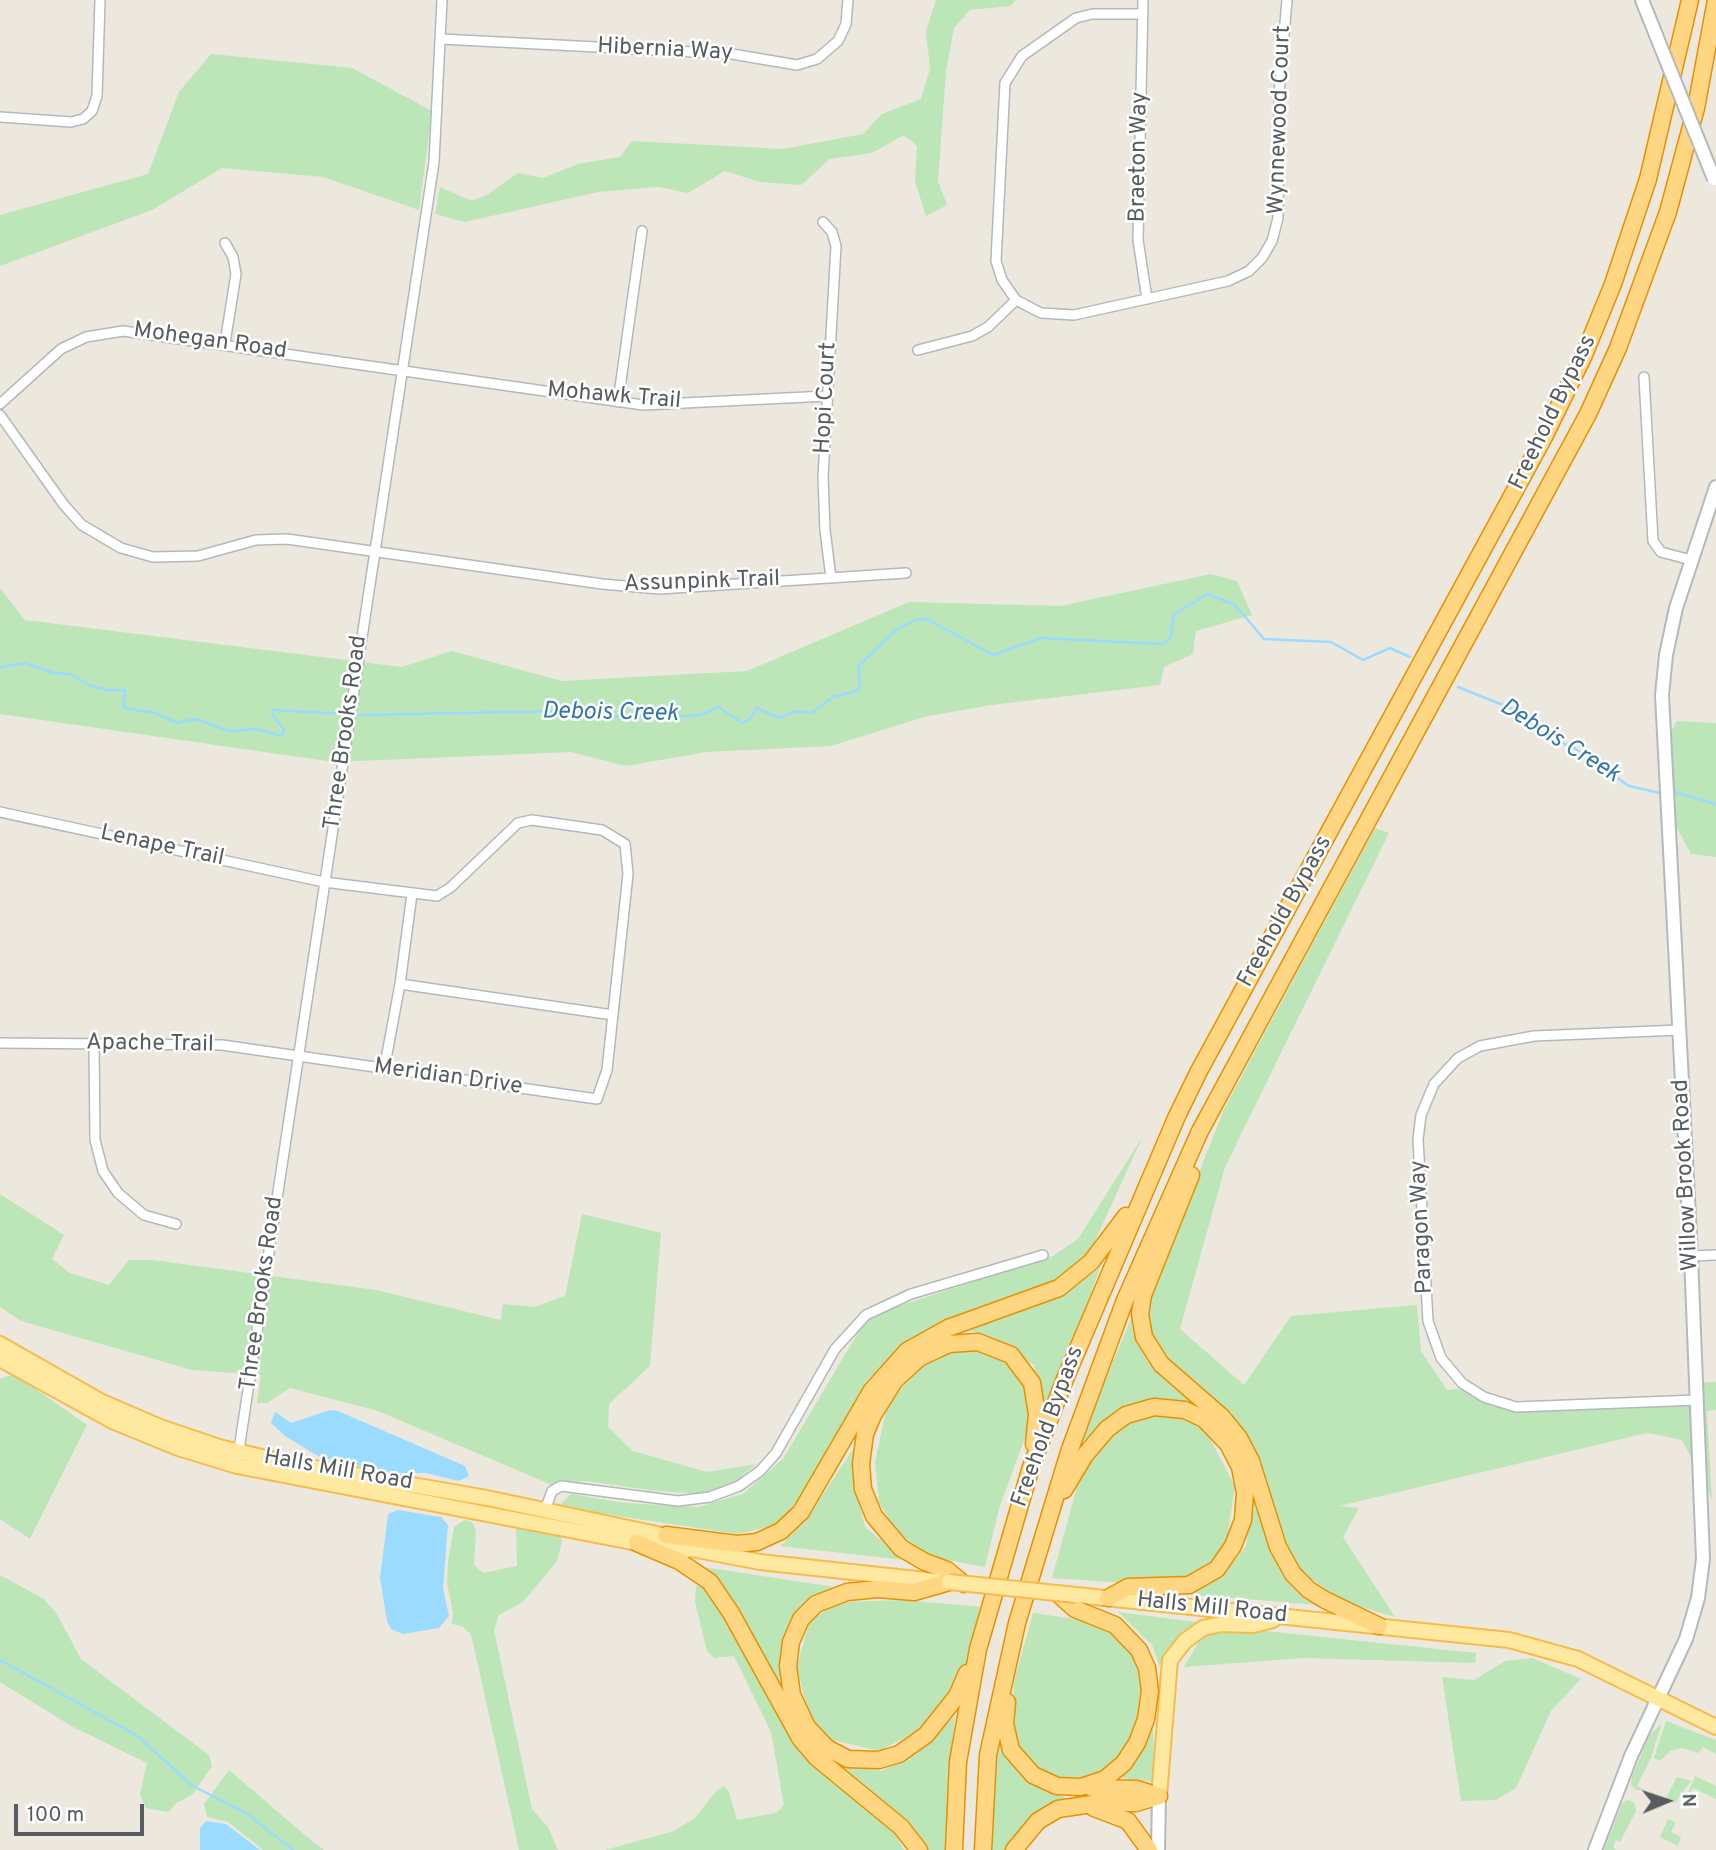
<!DOCTYPE html>
<html>
<head>
<meta charset="utf-8">
<style>
	body { margin:0 }
	#map { position:relative; width:1716px; height:1850px; overflow:hidden; background:#ece8de; font-family:Overpass,sans-serif }
	canvas { display:block }
	.north { position:absolute; left:1632px; top:1766px; width:70px; height:70px; -webkit-text-stroke:5px #fff; paint-order:stroke; rotate:88deg; font-size:19px; font-weight:700; line-height:28px; text-align:center; color:#575c60 }
	.north::after { content:''; display:block; margin:auto; width:24px; height:32px; background:#575c60; clip-path:polygon(50% 0,100% 100%,50% 72%,0 100%) }
	.scale { position:absolute; left:14px; top:1804px; width:130px; height:32px; box-sizing:border-box; border:4px solid #575c60; border-top:0; padding-left:9px; font-size:21px; line-height:24px; white-space:nowrap; color:#575c60; -webkit-text-stroke:5px #fff; paint-order:stroke }
</style>
</head>
<body>
<div id="map">
<canvas width="1716" height="1850"></canvas>
<div class="north">N</div>
<div class="scale">100 m</div>
</div>
<script>
const context = document.querySelector('canvas').getContext('2d');
context.lineJoin = 'round';
function fillPath(path, color) { context.fillStyle = color; context.fill(path, 'evenodd'); }
const toPath = rows => new Path2D(rows.map(r => 'M' + r).join(''));
function stroke(path, color, width, dash) { context.strokeStyle = color; context.lineWidth = width; context.lineCap = dash ? 'butt' : 'round'; context.setLineDash(dash || []); context.stroke(path); }
function label(font, color, halo, rows, align = 'center') {
  context.font = font + ' Overpass,sans-serif'; context.lineWidth = 5; context.setLineDash([]); context.textBaseline = 'middle'; context.strokeStyle = halo; context.fillStyle = color; for (const [text, x, y, turn = 0] of rows) {
    context.save(); context.translate(x, y); context.rotate((+turn || 0) * Math.PI / 180); context.textAlign = isNaN(turn) ? turn : align; if (halo) context.strokeText(text, 0, 0); context.fillText(text, 0, 0); context.restore();
  }
}
fillPath(toPath([
	[936,0,1016,0,1010,6,970,10,954,28,946,71,938,181,947,205,926,216,915,181,917,146,904,135,872,153,830,159,801,185,760,182,725,171,688,193,659,187,598,192,465,222,435,214,440,187,472,201,488,194,518,173,543,178,578,164,620,157,632,141,783,149,863,134,882,114,921,99,930,69,926,31],
	[211,54,352,68,432,111,419,210,323,177,222,168,152,210,0,266,0,215,148,174,179,92],
	[1211,574,1237,581,1252,615,1196,631,1193,654,1164,667,1160,685,991,705,924,717,831,746,706,752,626,766,571,752,334,762,0,714,0,588,25,620,402,667,452,651,562,681,747,671,909,602,1060,606],
	[1677,721,1716,723,1716,857,1691,854,1666,807,1661,749],
	[1375,828,1389,833,1225,1167,1180,1329,1244,1385,1291,1316,1417,1305,1421,1351,1447,1390,1468,1388,1516,1408,1697,1402,1696,1383,1716,1382,1716,1410,1707,1411,1712,1499,1682,1440,1647,1433,1339,1506,1359,1508,1343,1537,1395,1617,1343,1602,1299,1570,1282,1534,1260,1460,1228,1415,1233,1414,1168,1364,1149,1331,1148,1302,1224,1109],
	[1143,1136,1089,1254,1058,1278,917,1335,867,1380,813,1482,777,1525,738,1534,558,1507,571,1494,625,1503,698,1507,743,1494,783,1459,868,1316,1053,1256,1078,1239],
	[0,1194,64,1235,52,1259,70,1273,109,1285,129,1260,153,1260,376,1290,501,1320,503,1304,535,1307,565,1296,582,1214,661,1233,650,1366,609,1404,608,1427,633,1451,707,1472,756,1464,736,1481,705,1494,657,1491,586,1481,552,1485,378,1411,290,1388,267,1403,257,1403,261,1375,192,1370,21,1321,0,1307],
	[1100,1268,1046,1414,1034,1365,994,1338,963,1329,1070,1290],
	[1135,1309,1147,1361,1197,1404,1147,1400,1107,1422,1078,1445],
	[962,1348,999,1354,1019,1370,1030,1396,1032,1418,999,1509,985,1567,936,1558,900,1536,879,1503,875,1462,886,1410,915,1370],
	[14,1374,87,1425,30,1539,0,1519,0,1379],
	[1163,1411,1198,1419,1210,1428,1209,1437,1235,1486,1225,1553,1171,1586,1052,1578,1076,1491,1073,1485,1108,1437,1143,1415],
	[855,1446,856,1491,865,1527,905,1560,780,1546,806,1521],
	[1255,1488,1271,1546,1319,1605,1181,1594,1225,1574,1246,1546],
	[465,1520,472,1522,476,1530,474,1565,483,1573,517,1566,516,1526,560,1536,562,1541,557,1561,523,1602,499,1615,494,1630,532,1809,548,1827,558,1850,519,1850,471,1634,462,1626,452,1624,453,1613,447,1583,448,1562,454,1527],
	[703,1567,835,1587,786,1630,786,1702,747,1626],
	[0,1575,44,1599,56,1613,81,1659,209,1755,212,1766,193,1794,175,1804,169,1812,146,1808,140,1795,147,1763,73,1727,0,1682],
	[696,1586,704,1586,713,1593,801,1749,833,1781,895,1834,904,1850,605,1850,674,1831,695,1818,716,1791,724,1786,729,1792,737,1820,776,1813,784,1805,771,1732,734,1656,714,1658,707,1651,695,1602],
	[905,1600,981,1607,965,1670,926,1726,880,1751,832,1740,808,1715,797,1666,810,1620,841,1602],
	[1118,1612,1203,1623,1159,1665,1152,1645],
	[1033,1613,1091,1621,1110,1630,1131,1648,1144,1688,1141,1719,1130,1745,1108,1771,1074,1782,1038,1769,1018,1748,1012,1721,1014,1682],
	[1237,1628,1476,1653,1475,1663,1304,1658,1184,1667,1204,1633],
	[1532,1658,1581,1679,1551,1711,1516,1788,1496,1800,1461,1801,1442,1677,1474,1680,1505,1661],
	[955,1716,948,1784,947,1850,924,1850,908,1822,835,1762,882,1771,917,1753],
	[1666,1721,1716,1740,1716,1754,1703,1747,1699,1753,1682,1748,1670,1751,1660,1761,1654,1758],
	[1662,1723,1651,1758,1637,1786,1644,1790,1637,1790,1631,1785,1632,1776,1650,1735],
	[1153,1726,1155,1782,1122,1778],
	[999,1739,1020,1774,1066,1798,1044,1807,1010,1840,1006,1850,990,1850,990,1803],
	[229,1770,311,1840,324,1850,263,1850,228,1822,207,1817,204,1804],
	[1695,1776,1716,1786,1716,1799,1693,1788,1686,1798],
	[1677,1777,1691,1781,1675,1803,1666,1798],
	[1626,1800,1634,1802,1636,1811,1620,1842,1616,1840,1613,1847,1616,1850,1604,1850,1622,1804],
	[1668,1819,1676,1823,1671,1832,1681,1837,1678,1846,1660,1837]
]), '#bce5b8');
fillPath(toPath([
	[330,1410,338,1411,465,1466,469,1476,459,1481,426,1473,389,1473,320,1457,285,1436,271,1423,275,1412,291,1423],
	[398,1510,441,1517,448,1525,443,1589,449,1616,439,1628,403,1634,391,1629,387,1621,380,1578,388,1514],
	[206,1821,226,1824,260,1850,200,1850,200,1828]
]), '#9bdbff');
stroke(toPath([
	[0,667,26,663,53,673,70,674,91,686,108,690,125,690,123,706,128,709,153,712,177,723,196,719,229,731,256,729,282,736,284,730,272,714,273,710,344,714],
	[1458,687,1513,709,1542,734,1574,748,1629,786,1660,793],
	[352,715,575,711,618,717,683,716,701,715,718,707,742,723,750,719,757,708,779,718,796,711,812,713,833,697,857,691,860,685,858,667,897,629,915,620,927,619,993,655,1041,638,1163,644,1171,637,1173,617,1178,612,1208,594,1235,605,1264,639,1331,642,1363,660,1390,648,1410,657],
	[1673,792,1716,804],
	[0,1660,136,1735,193,1786,246,1813,293,1850]
]), '#9bdbff', 2.5);
const street = toPath([
	[1143,0,1138,240,1147,299],
	[1143,14,1092,14,1076,18,1022,56,1005,83,996,261,1002,280,1016,300,1041,313,1074,315,1228,281,1249,271,1262,258,1272,241,1278,218,1279,93,1287,0],
	[441,39,732,54,797,65,817,59,838,41,846,24,848,0],
	[0,117,71,122,83,119,92,111,97,96,100,0],
	[823,222,832,232,836,246,823,477,825,530,831,578],
	[225,243,233,257,236,274,225,343],
	[918,350,972,336,988,327,1016,300],
	[1644,377,1653,541,1661,552,1691,560],
	[618,402,642,231],
	[0,404,61,349,86,337,123,331,643,405,827,396],
	[0,415,64,505,82,525,121,548,153,557,198,556,256,540,287,539,602,584,659,589,906,573],
	[0,812,324,882,437,896,451,887,518,823,532,820,602,830,625,844,628,874,607,1070,597,1099,222,1045,0,1043],
	[412,894,400,984,613,1015],
	[1680,1030,1534,1036,1480,1046,1458,1058,1434,1084,1421,1115,1418,1139,1428,1321,1441,1358,1462,1383,1484,1397,1516,1407,1697,1400],
	[94,1044,95,1140,103,1171,118,1193,144,1215,176,1224],
	[384,1070,400,984],
	[1691,1256,1716,1255],
	[238,1456,434,162,442,0],
	[545,1510,552,1491,561,1486,678,1501,710,1497,739,1486,760,1471,776,1453,835,1349,866,1315,911,1294,1043,1255]
]);
const secondary = toPath([
	[1642,0,1656,35],
	[1158,1850,1159,1796],
	[1595,1850,1631,1756,1686,1639,1698,1598,1703,1559,1691,1256,1662,695,1666,655,1676,608,1716,487]
]);
const primary = toPath([
	[0,1344,102,1402,160,1427,219,1447,292,1464,487,1498,676,1538],
	[0,1359,112,1421,178,1448,237,1466,679,1551,692,1549,760,1562,944,1582],
	[1076,1595,1509,1640,1578,1659,1716,1727],
	[1159,1796,1170,1660,1185,1641,1203,1628,1221,1624,1253,1625,1273,1620]
]);
const highway = toPath([
	[1191,1175,1143,1295,1140,1314,1144,1337,1161,1364,1222,1417,1239,1438,1251,1461,1278,1547,1293,1574,1309,1590,1325,1600,1379,1626],
	[1064,1490,1085,1455,1107,1429,1126,1415,1154,1407,1185,1410,1204,1419,1228,1444,1240,1467,1245,1493,1243,1520,1233,1546,1217,1569,1189,1585,1128,1587,1108,1598],
	[666,1535,737,1544,757,1542,781,1531,801,1512,872,1390,907,1351,948,1328,1059,1288,1091,1262,1126,1216],
	[637,1543,679,1561,710,1582,731,1613,800,1738,817,1758,901,1827,919,1850],
	[949,1582,914,1592,878,1589,847,1592,816,1604,801,1619,791,1642,788,1666,792,1695,807,1727,827,1748,848,1759,879,1760,899,1754,926,1735,957,1696,967,1673],
	[964,1584,947,1570,925,1562,901,1548,874,1516,863,1489,861,1464,865,1434,873,1415,895,1380,919,1358,949,1344,978,1342,1011,1355,1032,1383,1037,1414,1034,1444],
	[1007,1702,1005,1724,1011,1750,1033,1775,1057,1786,1081,1787,1105,1779,1124,1763,1137,1743,1146,1719,1150,1691,1147,1668,1139,1650,1115,1625,1075,1609,1058,1594],
	[1092,1788,1137,1789,1159,1796],
	[1094,1808,1128,1821,1149,1850],
	[954,1850,958,1762,978,1649,1031,1467,1065,1379,1177,1116,1199,1071,1544,437,1584,355,1613,284,1648,179,1690,0],
	[983,1850,988,1755,1017,1623,1069,1452,1125,1300,1200,1131,1588,414,1618,348,1668,212,1696,108,1716,0],
	[1014,1850,1038,1821,1058,1809,1099,1803,1136,1803,1159,1796]
]);
stroke(street, '#b4b8bc', 12);
stroke(secondary, '#b4b9bf', 16);
stroke(primary, '#f8bb4b', 18);
stroke(highway, '#ea9000', 19);
stroke(street, '#fff', 9);
stroke(secondary, '#fff', 12);
stroke(primary, '#ffe9a0', 14);
stroke(highway, '#ffd682', 16);
const secondaryBridge = toPath([
	[1656,35,1714,179]
]);
const primaryBridge = toPath([
	[949,1582,1076,1595]
]);
stroke(secondaryBridge, '#b4b9bf', 16, []);
stroke(primaryBridge, '#f8bb4b', 18, []);
stroke(secondaryBridge, '#fff', 12);
stroke(primaryBridge, '#ffe9a0', 14);
label('23px', '#575c60', '#fff', [
	["Hibernia Way",665,51,3],
	["Wynnewood Court",1281,120,-88],
	["Braeton Way",1140,157,-89],
	["Mohegan Road",210,342,8],
	["Mohawk Trail",614,397,5],
	["Hopi Court",827,398,-87],
	["Freehold Bypass",1554,413,-64],
	["Assunpink Trail",702,583,-2],
	["Three Brooks Road",347,733,-82],
	["Lenape Trail",162,847,12],
	["Freehold Bypass",1286,912,-61],
	["Apache Trail",150,1045,1],
	["Meridian Drive",448,1078,8],
	["Willow Brook Road",1687,1175,-93],
	["Paragon Way",1423,1227,-93],
	["Three Brooks Road",263,1294,-82],
	["Freehold Bypass",1049,1427,-70],
	["Halls Mill Road",338,1471,10],
	["Halls Mill Road",1212,1609,6]
]);
label('italic 24px', '#3376ac', '#fff', [
	["Debois Creek",610,714,1],
	["Debois Creek",1559,742,32]
]);
</script>
</body>
</html>
